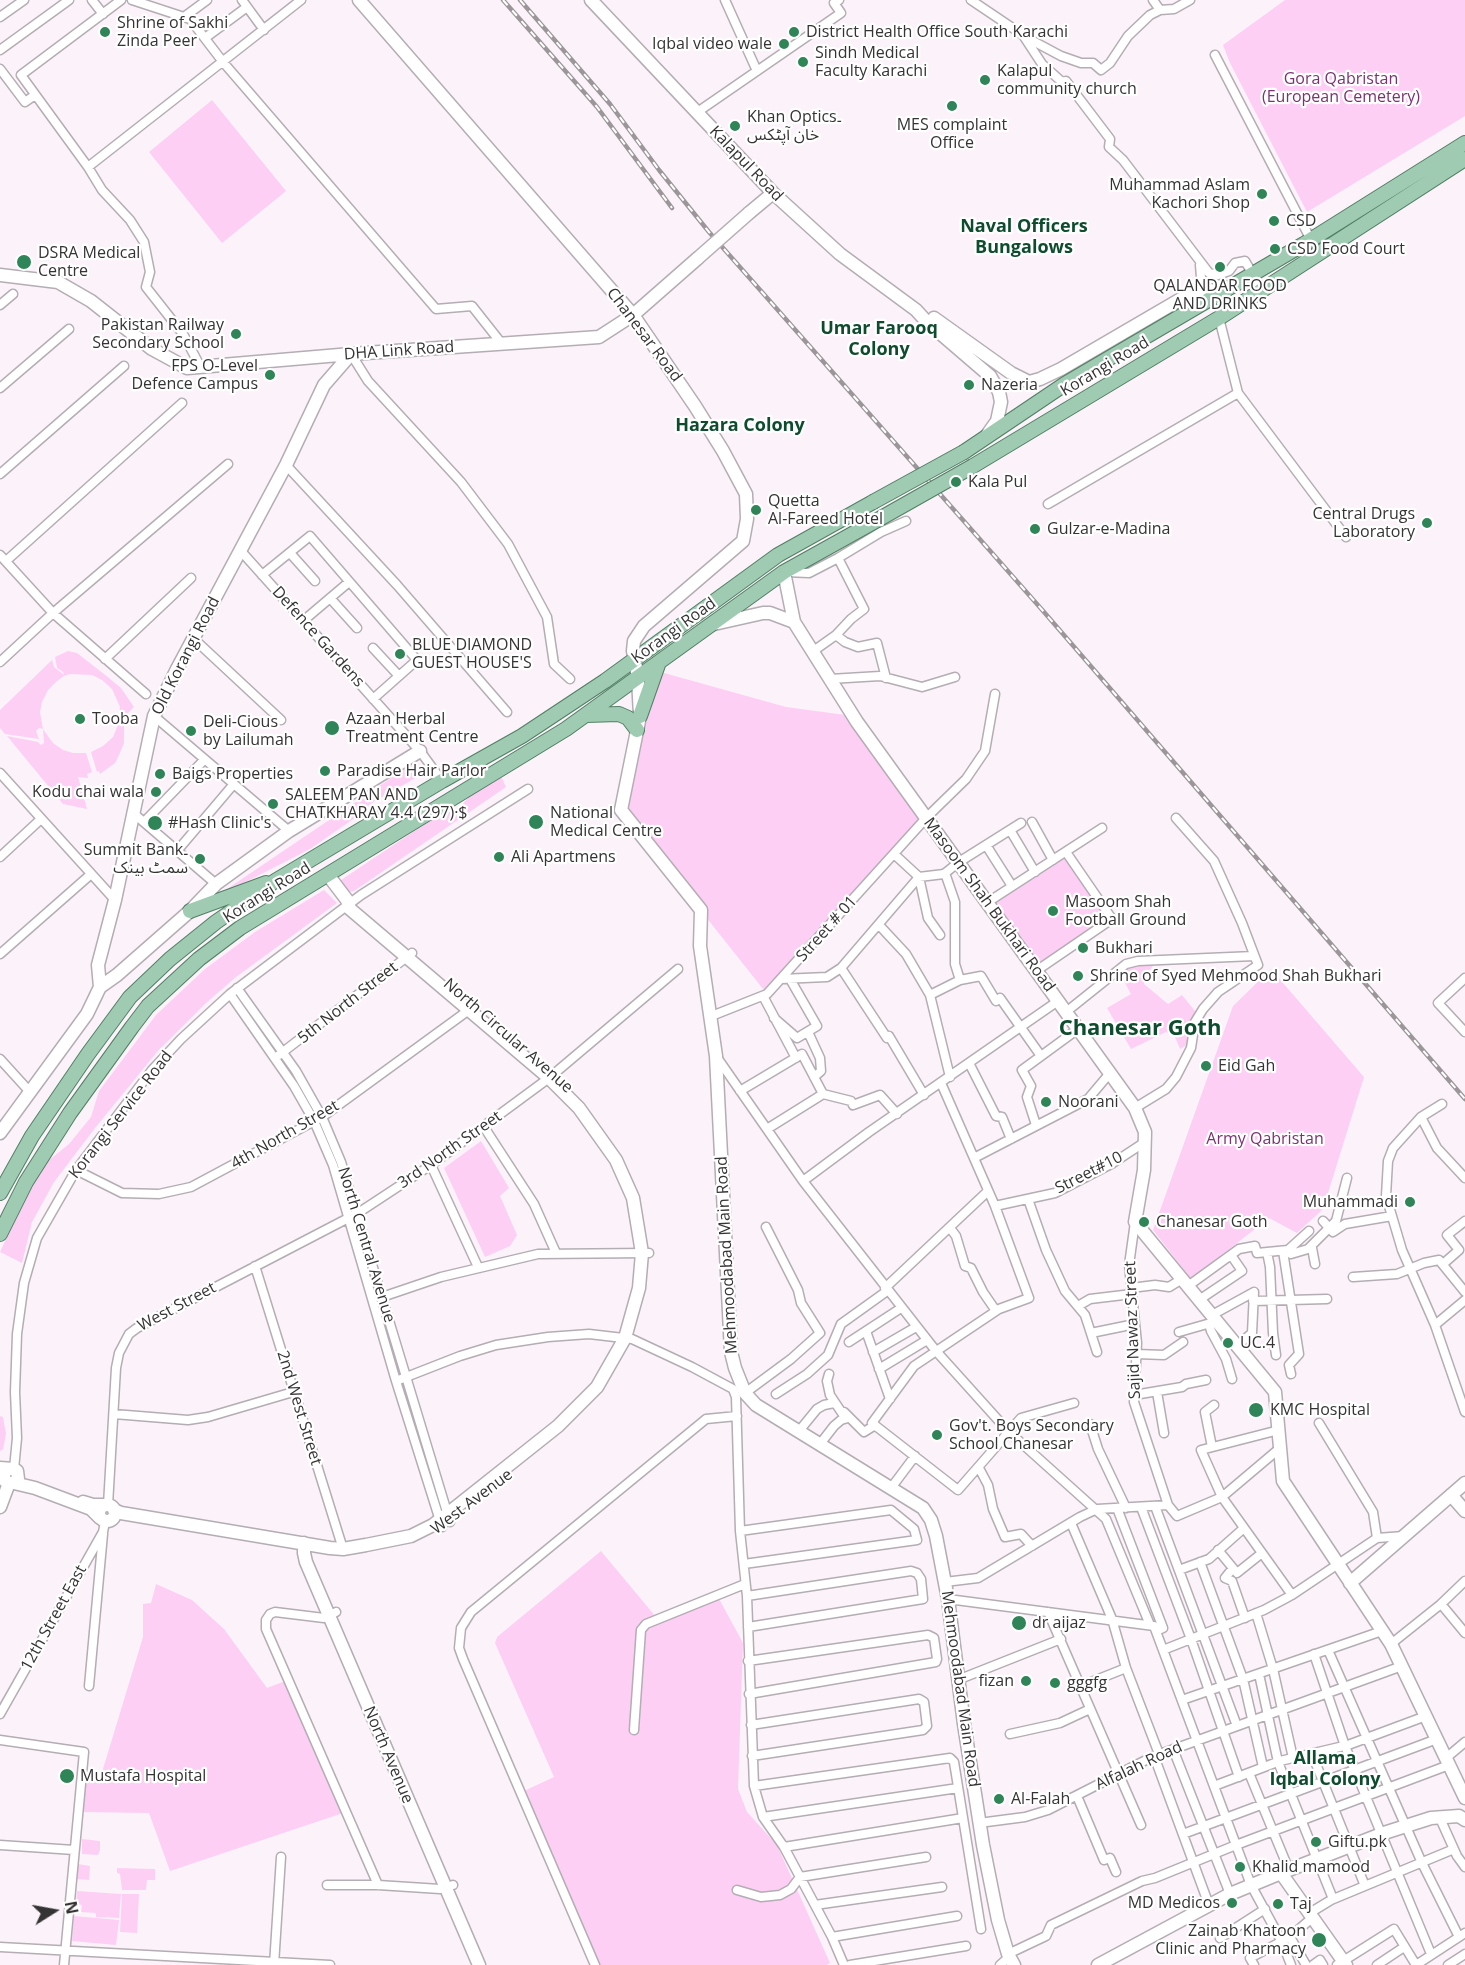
<!DOCTYPE html>
<html>
<head>
<meta charset="utf-8">
<style>
	body { margin:0 }
	#map { position:relative; width:1465px; height:1965px; overflow:hidden; background:#fbf3f9; font-family:"Open Sans",sans-serif }
	canvas { display:block }
	.north { position:absolute; left:24px; top:1881px; width:60px; height:60px; -webkit-text-stroke:4px #fff; paint-order:stroke; rotate:79deg; font-size:16px; font-weight:700; line-height:24px; text-align:center; color:#363335 }
	.north::after { content:''; display:block; margin:auto; width:21px; height:27px; background:#363335; clip-path:polygon(50% 0,100% 100%,50% 72%,0 100%) }
</style>
</head>
<body>
<div id="map">
<canvas width="1465" height="1965"></canvas>
<div class="north">N</div>
</div>
<script>
const context = document.querySelector('canvas').getContext('2d');
context.lineJoin = 'round';
function fillPath(path, color) { context.fillStyle = color; context.fill(path, 'evenodd'); }
const toPath = rows => new Path2D(rows.map(r => 'M' + r).join(''));
function stroke(path, color, width, dash) { context.strokeStyle = color; context.lineWidth = width; context.lineCap = dash ? 'butt' : 'round'; context.setLineDash(dash || []); context.stroke(path); }
function label(font, color, halo, rows, align = 'center') {
  context.font = font + ' "Open Sans","Noto Sans Arabic",sans-serif'; context.lineWidth = 4.5; context.setLineDash([]); context.textBaseline = 'middle'; context.strokeStyle = halo; context.fillStyle = color; for (const [text, x, y, turn = 0] of rows) {
    context.save(); context.translate(x, y); context.rotate((+turn || 0) * Math.PI / 180); context.textAlign = isNaN(turn) ? turn : align; if (halo) context.strokeText(text, 0, 0); context.fillText(text, 0, 0); context.restore();
  }
}
fillPath(toPath([
	[1285,0,1465,0,1465,116,1307,212,1230,63,1223,45],
	[212,100,286,191,222,243,149,152],
	[68,651,77,653,109,678,121,688,134,707,128,713,127,720,124,722,124,743,119,755,115,763,100,774,99,771,97,772,91,752,103,746,113,737,118,725,120,707,112,689,102,680,92,675,70,674,64,676,57,681,48,690,42,702,40,712,43,729,53,743,63,750,73,753,86,753,92,772,87,774,88,778,78,777,87,809,63,804,7,736,38,742,41,745,44,743,43,729,39,728,36,731,39,739,5,734,0,728,0,710,52,660,54,667,64,675,63,672,57,668,55,657],
	[657,671,786,707,853,716,927,817,767,994,621,810],
	[417,765,423,768,426,772,375,801,362,810,359,815,310,849,226,892,227,889,409,766],
	[498,778,502,778,506,787,354,891,348,892,341,885,341,880,440,814,457,810,471,795],
	[1067,857,1111,920,1041,967,996,903],
	[324,890,337,903,236,977,206,1003,157,1052,95,1128,54,1182,32,1222,22,1263,0,1252,25,1198,48,1161,69,1144,91,1117,99,1091,156,1015,205,969,255,932],
	[1156,961,1144,979,1144,984,1168,1004,1182,995,1199,1016,1189,1052,1185,1046,1180,1049,1175,1037,1166,1032,1131,1049,1107,1008,1131,994,1118,970,1126,964],
	[1271,969,1364,1077,1323,1209,1297,1233,1269,1218,1191,1279,1153,1230,1233,1006],
	[481,1141,509,1188,500,1196,517,1235,510,1246,485,1257,444,1168],
	[0,1416,3,1417,6,1434,3,1449,0,1451],
	[601,1551,656,1617,645,1619,637,1626,632,1718,630,1726,633,1736,640,1726,642,1639,648,1628,718,1597,743,1643,738,1789,747,1812,777,1845,830,1963,827,1965,599,1965,524,1791,554,1777,495,1643,497,1637],
	[156,1584,192,1600,224,1629,267,1688,288,1680,346,1812,170,1871,149,1813,78,1812,83,1778,99,1782,143,1637,143,1604,151,1603],
	[82,1839,100,1841,100,1850,98,1855,82,1854],
	[78,1864,90,1866,89,1880,77,1879],
	[117,1868,155,1869,155,1880,147,1880,146,1890,122,1890,120,1874,117,1873],
	[77,1891,121,1894,119,1918,96,1917,96,1913,81,1912,82,1905,76,1904],
	[122,1894,139,1894,137,1933,120,1932],
	[74,1916,119,1920,116,1945,72,1941]
]), '#fdcff5');
const street = toPath([
	[92,0,103,14],
	[121,0,21,75,88,167,102,190,130,220,144,242,150,272,146,287,183,334,200,366],
	[132,0,190,19,223,62,436,309,472,306,502,344],
	[242,0,264,30],
	[725,0,757,71],
	[971,0,1023,35,1042,64,1062,82,1066,81,1110,139,1109,147,1123,160,1209,273,1218,275,1229,271,1235,263,1245,261,1262,290],
	[1153,0,1160,10],
	[0,17,24,0],
	[184,17,207,0],
	[205,38,247,7],
	[1029,41,1033,41,1061,56,1081,63,1093,63,1101,70,1110,63,1128,36,1150,15,1160,10,1174,9,1190,0],
	[0,50,69,0],
	[1215,55,1311,240],
	[0,69,25,102,35,95],
	[696,113,841,13,834,3,839,0],
	[88,167,301,0],
	[1200,265,1202,290],
	[0,305,13,294],
	[1219,318,1238,393,1346,537],
	[351,354,368,381,461,482,508,544,547,617,554,664,570,679],
	[0,388,69,329],
	[286,465,397,585,507,712],
	[0,474,124,366],
	[1048,504,1238,393],
	[240,550,420,751,442,781],
	[290,553,315,581],
	[0,555,53,613,0,662],
	[6,561,182,403],
	[785,572,809,573,838,558],
	[262,575,310,536,417,660,373,699],
	[330,598,357,628],
	[303,621,349,582],
	[836,635,845,642,858,647,877,643,886,678],
	[194,639,281,720],
	[373,648,399,676],
	[812,652,836,635,851,619,864,609,838,558,881,532,906,521],
	[105,659,191,578],
	[830,679,880,676,922,687,955,677],
	[146,694,53,613,228,464],
	[154,716,289,831],
	[0,773,115,900],
	[132,812,216,884],
	[144,822,204,760],
	[1032,822,1053,860],
	[1010,830,1035,872],
	[986,845,1012,886],
	[177,851,233,785],
	[894,854,919,877,928,918,940,935],
	[0,857,41,819],
	[945,873,955,902,955,964,960,980],
	[988,902,1102,828],
	[879,925,906,954,930,995,950,1077],
	[0,954,90,875],
	[841,968,887,1038,889,1036,924,1095],
	[1036,971,1112,919,1066,852],
	[1465,978,1438,1003,1465,1032],
	[781,979,827,977,841,968,919,877,944,874,959,862,1021,823],
	[237,988,296,1071,322,1117,341,1162,450,1522],
	[230,994,294,1086,314,1121,333,1165,396,1381,442,1527],
	[930,995,960,980,981,976,996,1001,1000,998,1041,1056],
	[763,996,796,1058],
	[1066,1012,1126,964,1138,961,1254,956],
	[709,1017,767,994,927,817,966,779,985,751,995,694],
	[774,1018,797,1038,817,1026,790,979],
	[808,1032,820,1058,821,1071,814,1077],
	[279,1055,412,953],
	[716,1056,803,1181,936,1351,1008,1431,1106,1519,1150,1625],
	[0,1059,30,1092],
	[969,1063,996,1116,1002,1117,1011,1139],
	[941,1083,995,1206,1029,1298,999,1309,914,1366,872,1423,958,1490,1021,1418,1074,1403],
	[740,1091,802,1054,823,1094,767,1129],
	[823,1094,851,1101,853,1105,880,1095,897,1114],
	[1442,1104,1421,1117,1393,1148,1388,1161,1386,1196,1402,1250,1435,1325,1465,1412],
	[1135,1108,1166,1089,1176,1077,1191,1048,1195,1022,1203,1009,1218,992,1258,965,1242,923,1214,861,1176,818],
	[1421,1117,1437,1148,1465,1178],
	[1036,1125,1027,1097,1031,1086,1022,1070,1078,1029],
	[484,1127,534,1204,556,1253],
	[974,1158,1088,1099,1110,1073],
	[431,1165,478,1267],
	[76,1170,122,1193,159,1194,191,1187,322,1117,473,1007],
	[803,1181,869,1132,1058,1001],
	[1028,1199,1046,1250,1065,1291,1085,1315,1097,1352],
	[995,1206,1055,1193,1113,1163,1145,1142],
	[1323,1221,1333,1232,1345,1224,1392,1216],
	[1135,1222,1129,1265,1137,1343,1134,1402,1168,1505],
	[950,1228,956,1236,965,1266,971,1268,983,1292,996,1311],
	[1308,1249,1312,1248,1315,1264],
	[1288,1250,1291,1254,1308,1249,1336,1221,1347,1178],
	[1283,1251,1299,1354,1289,1365,1291,1374],
	[1267,1252,1270,1267,1273,1333,1276,1355],
	[1443,1264,1459,1250,1447,1235,1465,1221],
	[255,1266,343,1549],
	[1353,1277,1397,1274,1424,1263,1439,1260,1465,1292],
	[1188,1286,1239,1249,1255,1246,1257,1253,1288,1250,1309,1231],
	[885,1288,988,1191],
	[1131,1288,1155,1285,1169,1287,1182,1279],
	[382,1297,441,1277,538,1254,649,1253],
	[1199,1300,1242,1271,1231,1255],
	[1253,1301,1327,1299],
	[1078,1306,1090,1299,1132,1294],
	[1212,1315,1254,1292,1252,1333,1237,1346],
	[1209,1324,1211,1331,1226,1359,1232,1379],
	[1435,1325,1465,1300],
	[866,1331,890,1399],
	[1179,1332,1214,1322],
	[1091,1333,1135,1324],
	[849,1342,901,1308],
	[873,1352,916,1327],
	[1136,1354,1164,1355,1183,1342],
	[879,1369,927,1340],
	[829,1374,827,1381,830,1395,842,1413,844,1412,864,1432,875,1425],
	[396,1381,460,1356,496,1345,548,1337,589,1334,632,1339,692,1367,733,1389,736,1397,740,1531,747,1596,754,1786,763,1817,784,1847,832,1937,844,1965],
	[1157,1392,1164,1433],
	[745,1393,791,1359,820,1333,801,1303,798,1290,766,1227],
	[776,1394,807,1374,828,1355,841,1324,887,1291],
	[1134,1395,1182,1387,1186,1384,1206,1380],
	[114,1414,188,1420,208,1417,293,1392],
	[1319,1423,1373,1512,1377,1538],
	[1090,1424,1098,1449,1126,1508],
	[1279,1430,1201,1450,1222,1497,1292,1595],
	[799,1431,817,1409,824,1405,834,1403],
	[820,1444,834,1426,841,1420,848,1418],
	[1212,1447,1205,1412,1214,1405],
	[979,1468,988,1485,993,1509,1005,1537,1021,1534,1032,1546],
	[14,1469,17,1438,15,1392,17,1334,24,1283,37,1238,76,1170,152,1070,181,1039,230,994,361,895,528,789],
	[891,1488,915,1456],
	[108,1505,116,1368,119,1353,129,1334,137,1328,358,1213,431,1165,549,1078,678,969],
	[1155,1506,1237,1726],
	[1141,1507,1191,1639,1239,1777],
	[1117,1508,1163,1628,1156,1631],
	[1071,1523,1112,1619,1126,1668,1159,1754],
	[740,1531,891,1510,914,1529,917,1540,744,1564],
	[1218,1550,1237,1573,1262,1553],
	[1200,1562,1243,1679,1263,1767],
	[1233,1568,1225,1578,1232,1581,1245,1618],
	[1179,1570,1209,1559,1244,1528],
	[945,1582,978,1578,1080,1517,1097,1509,1168,1505,1177,1516,1222,1497,1280,1448],
	[747,1596,911,1571,917,1573,921,1579,923,1599,748,1627],
	[948,1599,1154,1626,1251,1885,1282,1942,1291,1965],
	[1441,1604,1465,1633],
	[336,1612,324,1618,275,1612,270,1614,266,1620,266,1629,378,1885],
	[1048,1612,1141,1825],
	[1256,1613,1273,1669,1293,1758],
	[1391,1644,1441,1604,1465,1581],
	[1163,1650,1264,1610,1292,1595,1377,1538,1404,1536],
	[1328,1650,1422,1863,1459,1937,1465,1933],
	[1314,1654,1345,1746,1431,1954],
	[748,1661,928,1635,934,1638,937,1659,936,1662,749,1694],
	[1259,1674,1278,1762,1333,1899],
	[960,1679,1061,1639],
	[89,1686,103,1534],
	[1081,1686,1126,1668],
	[1182,1700,1382,1631],
	[0,1714,103,1532,105,1522],
	[751,1725,919,1699,924,1702,927,1726,923,1730,752,1756],
	[634,1730,641,1630,646,1624,745,1584],
	[1010,1734,1060,1723,1090,1709],
	[0,1740,84,1752,64,1965],
	[1173,1749,1230,1894],
	[1312,1754,1365,1886],
	[1154,1756,1209,1905],
	[1446,1758,1465,1742],
	[1249,1773,1289,1870],
	[754,1786,950,1758,954,1762,981,1929],
	[1214,1786,1280,1761,1348,1745,1426,1716],
	[1077,1796,1104,1860,1110,1858,1116,1872],
	[1439,1816,1457,1856,1465,1867],
	[763,1817,958,1788],
	[979,1823,1025,1817,1048,1810,1152,1757,1402,1666],
	[1183,1834,1437,1739],
	[0,1845,74,1850],
	[784,1847,963,1818],
	[327,1885,378,1885,440,1889,453,1885],
	[737,1890,761,1897,780,1895,791,1889,800,1877,926,1857],
	[815,1905,942,1887],
	[1308,1914,1331,1900,1454,1849],
	[832,1937,957,1916],
	[1290,1937,1306,1965],
	[1220,1938,1265,1909],
	[0,1947,330,1965],
	[1008,1954,1046,1936,1051,1925,1142,1881,1155,1878,1236,1845,1449,1765],
	[274,1965,281,1857],
	[595,1965,463,1659,459,1648,461,1628,471,1612,706,1419,737,1416],
	[850,1965,966,1946],
	[1000,1965,1009,1957],
	[1254,1965,1250,1958,1290,1937,1312,1918],
	[1313,1965,1320,1960,1323,1965],
	[1337,1965,1394,1929,1416,1965],
	[1377,1965,1404,1947],
	[1416,1965,1459,1937],
	[1448,1965,1465,1954]
]);
const secondary = toPath([
	[359,0,633,315,695,406,723,451,746,494,747,519,743,541,644,626,634,641,633,651,638,678,640,716,621,810,701,910,700,946,716,1056,731,1352,735,1368,745,1393,756,1405,923,1508,931,1520,936,1536,948,1599,964,1724,983,1845,998,1920,1008,1954,1014,1965],
	[591,0,773,193,840,254,916,310,926,321,990,376,999,392,1001,402,997,421,987,435],
	[749,213,773,193],
	[0,275,58,282,91,301,152,349,187,368,351,354,599,337,633,315,698,258],
	[934,318,1011,373,1029,382,1040,379,1061,369,1193,292,1206,289,1215,291,1230,311],
	[784,572,794,622,857,722,1135,1108,1145,1132,1144,1170,1135,1222,1275,1392,1283,1481,1391,1644,1465,1798],
	[714,624,763,613,770,613,794,622],
	[100,987,98,965,115,900,154,716,177,669,286,465,324,385,351,354],
	[0,1133,87,1014,100,987,117,975,190,911,216,884,289,831,420,751],
	[0,1468,14,1469,17,1471,18,1479,14,1483,9,1483,4,1480,4,1473,8,1469],
	[14,1483,35,1488,91,1509,100,1518],
	[1451,1495,1465,1511],
	[83,1502,93,1505,104,1505],
	'99 1513a8 8 0 1 1 16 0a8 8 0 1 1-16 0Z',
	[0,1507,9,1483],
	[114,1510,121,1513,330,1548,343,1549,366,1545,411,1536,433,1525,446,1515,558,1426,597,1387,625,1338,639,1288,642,1253,633,1198,616,1160,579,1108,549,1078,350,909,347,900,328,875],
	[304,1543,304,1553,306,1562,479,1965],
	[1350,1583,1465,1483],
	[1281,1873,1346,1965],
	[1098,1965,1230,1894,1281,1873,1384,1833,1431,1818,1459,1816,1465,1820]
]);
const primary = toPath([
	[964,452,1065,384,1304,244,1465,143],
	[973,466,1219,318,1465,159],
	[586,715,619,714,628,718,637,730],
	[640,716,659,662],
	[190,911,266,883],
	[0,1193,32,1136,88,1054,130,997,170,959,216,922,275,881,442,781,522,736,605,681,778,555,873,502],
	[0,1234,26,1182,70,1113,132,1027,148,1006,199,959,240,928,566,729,784,572,881,518]
]);
stroke(street, '#b4adb3', 11);
stroke(secondary, '#b4adb3', 15);
stroke(primary, '#517f64', 16);
stroke(street, '#fff', 8);
stroke(secondary, '#fff', 12);
stroke(primary, '#9fcbb2', 14);
const rail = toPath([
	[503,0,597,107,672,208],
	[520,0,610,104,659,170,709,232,1044,612,1465,1099]
]);
stroke(rail, '#9c969a', 4.5);
stroke(rail, '#fff', 2, [7]);
const secondaryBridge = toPath([
	[698,258,749,213]
]);
const primaryBridge = toPath([
	[873,502,964,452],
	[881,518,973,466]
]);
stroke(secondaryBridge, '#b4adb3', 15, []);
stroke(primaryBridge, '#517f64', 16, []);
stroke(secondaryBridge, '#fff', 12);
stroke(primaryBridge, '#9fcbb2', 14);
for (const [x, y, r, color] of [
	[105,32,6,"#2f8558"],
	[794,32,6,"#2f8558"],
	[784,44,6,"#2f8558"],
	[803,62,6,"#2f8558"],
	[985,80,6,"#2f8558"],
	[952,106,6,"#2f8558"],
	[735,126,6,"#2f8558"],
	[1262,194,6,"#2f8558"],
	[1274,221,6,"#2f8558"],
	[1275,249,6,"#2f8558"],
	[24,262,8,"#2f8558"],
	[1220,267,6,"#2f8558"],
	[236,334,6,"#2f8558"],
	[270,375,6,"#2f8558"],
	[969,385,6,"#2f8558"],
	[956,482,6,"#2f8558"],
	[756,510,6,"#2f8558"],
	[1427,523,6,"#2f8558"],
	[1035,529,6,"#2f8558"],
	[400,654,6,"#2f8558"],
	[80,719,6,"#2f8558"],
	[332,728,8,"#2f8558"],
	[191,731,6,"#2f8558"],
	[325,771,6,"#2f8558"],
	[160,774,6,"#2f8558"],
	[156,792,6,"#2f8558"],
	[273,804,6,"#2f8558"],
	[536,822,8,"#2f8558"],
	[155,823,8,"#2f8558"],
	[499,857,6,"#2f8558"],
	[200,859,6,"#2f8558"],
	[1053,911,6,"#2f8558"],
	[1083,948,6,"#2f8558"],
	[1078,976,6,"#2f8558"],
	[1206,1066,6,"#2f8558"],
	[1046,1102,6,"#2f8558"],
	[1410,1202,6,"#2f8558"],
	[1144,1222,6,"#2f8558"],
	[1228,1343,6,"#2f8558"],
	[1256,1410,8,"#2f8558"],
	[937,1435,6,"#2f8558"],
	[1019,1623,8,"#2f8558"],
	[1026,1681,6,"#2f8558"],
	[1055,1683,6,"#2f8558"],
	[67,1776,8,"#2f8558"],
	[999,1799,6,"#2f8558"],
	[1316,1842,6,"#2f8558"],
	[1240,1867,6,"#2f8558"],
	[1232,1903,6,"#2f8558"],
	[1278,1904,6,"#2f8558"],
	[1319,1940,8,"#2f8558"]
]) { const dot = new Path2D(); dot.arc(x, y, r, 0, 2 * Math.PI); context.fillStyle = color; context.fill(dot); stroke(dot, '#fff', 2); }
label('16px', '#363335', '#fff', [
	["Shrine of Sakhi",117,23],
	["Zinda Peer",117,41],
	["District Health Office South Karachi",806,32],
	["Iqbal video wale",772,44,"right"],
	["Sindh Medical",815,53],
	["Faculty Karachi",815,71],
	["Kalapul",997,71],
	["community church",997,89],
	["Khan Optics۔",747,117],
	["خان آپٹکس",747,135],
	["MES complaint",952,125,"center"],
	["Office",952,143,"center"],
	["Muhammad Aslam",1250,185,"right"],
	["Kachori Shop",1250,203,"right"],
	["CSD",1286,221],
	["CSD Food Court",1287,249],
	["DSRA Medical",38,253],
	["Centre",38,271],
	["QALANDAR FOOD",1220,286,"center"],
	["AND DRINKS",1220,304,"center"],
	["Pakistan Railway",224,325,"right"],
	["Secondary School",224,343,"right"],
	["FPS O-Level",258,366,"right"],
	["Defence Campus",258,384,"right"],
	["Nazeria",981,385],
	["Kala Pul",968,482],
	["Quetta",768,501],
	["Al-Fareed Hotel",768,519],
	["Central Drugs",1415,514,"right"],
	["Laboratory",1415,532,"right"],
	["Gulzar-e-Madina",1047,529],
	["BLUE DIAMOND",412,645],
	["GUEST HOUSE'S",412,663],
	["Tooba",92,719],
	["Azaan Herbal",346,719],
	["Treatment Centre",346,737],
	["Deli-Cious",203,722],
	["by Lailumah",203,740],
	["Paradise Hair Parlor",337,771],
	["Baigs Properties",172,774],
	["Kodu chai wala",144,792,"right"],
	["SALEEM PAN AND",285,795],
	["CHATKHARAY 4.4 (297)·$",285,813],
	["National",550,813],
	["Medical Centre",550,831],
	["#Hash Clinic's",168,823],
	["Summit Bank۔",188,850,"right"],
	["سمٹ بینک",188,868,"right"],
	["Ali Apartmens",511,857],
	["Masoom Shah",1065,902],
	["Football Ground",1065,920],
	["Bukhari",1095,948],
	["Shrine of Syed Mehmood Shah Bukhari",1090,976],
	["Eid Gah",1218,1066],
	["Noorani",1058,1102],
	["Muhammadi",1398,1202,"right"],
	["Chanesar Goth",1156,1222],
	["UC.4",1240,1343],
	["KMC Hospital",1270,1410],
	["Gov't. Boys Secondary",949,1426],
	["School Chanesar",949,1444],
	["dr aijaz",1032,1623],
	["fizan",1014,1681,"right"],
	["gggfg",1067,1683],
	["Mustafa Hospital",80,1776],
	["Al-Falah",1011,1799],
	["Giftu.pk",1328,1842],
	["Khalid mamood",1252,1867],
	["MD Medicos",1220,1903,"right"],
	["Taj",1290,1904],
	["Zainab Khatoon",1306,1931,"right"],
	["Clinic and Pharmacy",1306,1949,"right"]
], 'left');
label('16px', '#7a3273', '#fff', [
	["Gora Qabristan",1341,79],
	["(European Cemetery)",1341,97],
	["Army Qabristan",1265,1139]
]);
label('16px', '#363335', '#fff', [
	["Kalapul Road",746,164,46],
	["Chanesar Road",644,335,53],
	["DHA Link Road",399,351,-4],
	["Korangi Road",1105,367,-31],
	["Korangi Road",674,631,-36],
	["Defence Gardens",318,637,48],
	["Old Korangi Road",186,656,-63],
	["Korangi Road",267,893,-32],
	["Masoom Shah Bukhari Road",989,905,54],
	["Street # 01",827,929,-48],
	["5th North Street",348,1003,-38],
	["North Circular Avenue",508,1036,41],
	["Korangi Service Road",121,1115,-52],
	["4th North Street",285,1135,-30],
	["3rd North Street",450,1150,-35],
	["Street#10",1089,1173,-27],
	["North Central Avenue",366,1245,73],
	["Mehmoodabad Main Road",727,1255,-93],
	["West Street",177,1307,-28],
	["Sajid Nawaz Street",1133,1330,-92],
	["2nd West Street",299,1408,73],
	["West Avenue",472,1502,-37],
	["12th Street East",54,1618,-61],
	["Mehmoodabad Main Road",960,1689,82],
	["North Avenue",388,1755,67],
	["Alfalah Road",1139,1766,-25]
]);
label('bold 18px', '#0e4c2e', '#fff', [
	["Naval Officers",1024,227],
	["Bungalows",1024,248],
	["Umar Farooq",879,329],
	["Colony",879,350],
	["Hazara Colony",740,426],
	["Allama",1325,1759],
	["Iqbal Colony",1325,1780]
]);
label('bold 22px', '#0e4c2e', '#fff', [
	["Chanesar Goth",1140,1029]
]);
</script>
</body>
</html>
